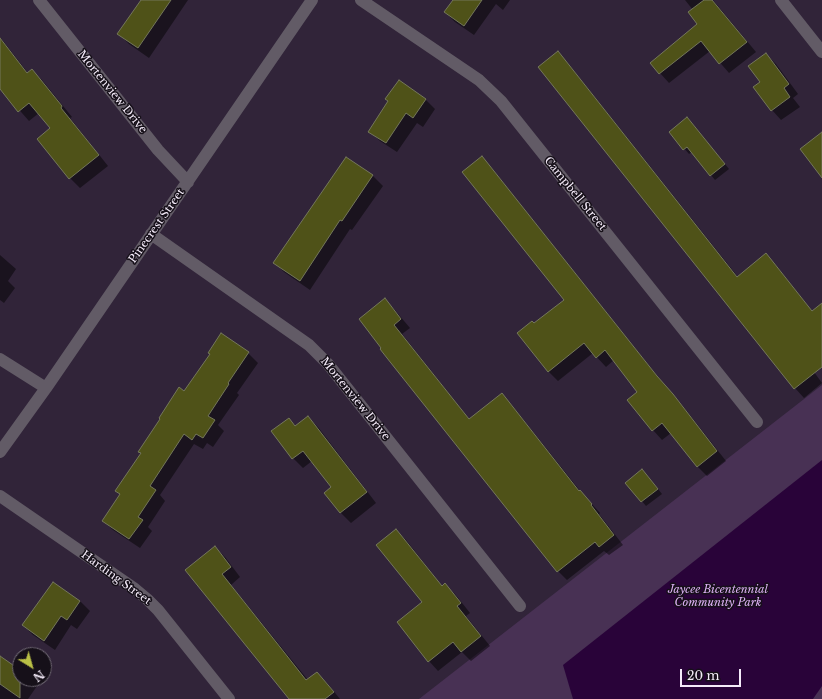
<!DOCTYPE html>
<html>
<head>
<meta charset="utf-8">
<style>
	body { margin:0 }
	#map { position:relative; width:822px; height:699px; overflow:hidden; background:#312439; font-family:"Libre Baskerville",serif }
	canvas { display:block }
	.north { position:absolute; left:12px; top:647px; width:40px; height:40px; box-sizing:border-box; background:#161019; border:1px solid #6f6873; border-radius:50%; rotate:143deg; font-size:11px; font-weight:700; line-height:16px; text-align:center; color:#f4ebf9 }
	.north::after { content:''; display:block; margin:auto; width:14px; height:18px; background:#bac046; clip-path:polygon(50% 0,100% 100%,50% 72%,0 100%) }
	.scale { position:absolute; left:680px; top:669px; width:61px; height:18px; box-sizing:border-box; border:2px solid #f4ebf9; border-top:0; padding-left:5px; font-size:12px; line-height:14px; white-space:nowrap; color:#f4ebf9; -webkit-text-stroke:3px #161019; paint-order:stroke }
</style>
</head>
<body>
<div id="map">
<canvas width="822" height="699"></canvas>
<div class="north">N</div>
<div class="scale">20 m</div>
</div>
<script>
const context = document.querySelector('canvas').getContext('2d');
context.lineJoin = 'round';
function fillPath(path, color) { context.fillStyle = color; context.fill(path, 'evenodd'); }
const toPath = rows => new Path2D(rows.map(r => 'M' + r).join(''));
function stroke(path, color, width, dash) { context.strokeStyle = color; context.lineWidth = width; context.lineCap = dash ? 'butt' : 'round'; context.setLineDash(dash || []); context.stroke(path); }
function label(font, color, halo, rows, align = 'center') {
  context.font = font + ' "Libre Baskerville",serif'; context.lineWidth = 3; context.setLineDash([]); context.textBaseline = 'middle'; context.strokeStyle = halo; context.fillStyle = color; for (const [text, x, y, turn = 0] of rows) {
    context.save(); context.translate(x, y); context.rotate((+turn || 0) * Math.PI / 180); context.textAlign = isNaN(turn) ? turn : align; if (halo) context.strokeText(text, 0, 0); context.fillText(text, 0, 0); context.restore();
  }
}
fillPath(toPath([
	[822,385,822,699,419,699]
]), '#483154');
fillPath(toPath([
	[822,460,822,686,813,699,573,699,563,665]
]), '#290339');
fillPath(toPath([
	[142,0,188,0,149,58,129,44,119,34],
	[454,0,510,0,503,10,496,4,474,35,455,22,445,12],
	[685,0,713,0,756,52,729,73,710,51,669,83,660,73,699,24,693,10],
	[0,37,28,73,32,70,42,80,72,117,70,118,108,166,80,188,70,178,39,139,52,128,39,113,29,121,0,88],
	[558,53,567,62,738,277,775,264,813,312,822,312,822,365,814,372,822,383,804,398,795,388,539,67],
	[766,54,776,64,798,94,793,98,800,107,781,120,772,110,761,82],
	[425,99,435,109,423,127,417,123,397,152,380,141,370,131],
	[692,123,729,169,715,180,692,152,689,154,670,132],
	[482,157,491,167,666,387,682,405,726,461,707,476,697,466,671,433,662,440,653,430,629,400,639,392,614,360,606,367,593,353,558,381,549,372,519,333,534,324,565,300],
	[346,158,373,176,383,186,352,230,350,229,310,290,284,272,274,262],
	[0,255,16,269,8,281,15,288,4,303,0,300],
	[385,300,394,309,410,328,402,334,470,420,502,395,511,404,581,492,600,513,599,514,623,545,609,555,604,551,567,580,558,571,388,358],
	[248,353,258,363,237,393,239,395,218,425,224,431,213,447,207,443,203,449,194,444,160,495,165,501,148,527,152,531,140,548,113,530,103,521,185,392],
	[308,417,318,427,376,503,351,523,341,513,325,493,332,487,312,461,303,468,293,458,289,419,296,426],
	[647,475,662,494,646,506,627,483],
	[396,530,406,540,443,587,445,585,455,594,470,613,466,616,490,646,471,661,462,652,438,671,429,661,423,602],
	[215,547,225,557,240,577,231,585,308,680,317,673,327,683,340,699,290,699,186,570],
	[80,601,90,611,77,629,71,625,55,650,33,635,23,625],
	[0,659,20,671,20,679,31,679,37,686,28,699,0,699]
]), '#0007');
const building = toPath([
	[141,0,171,0,138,48,117,34,141,0],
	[453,0,482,0,464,26,444,12,453,0],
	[704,0,712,0,747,42,719,64,701,41,659,74,650,63,697,24,688,12,704,0],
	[0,38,27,73,32,69,62,106,61,108,99,155,69,179,37,139,50,128,29,103,18,112,0,89,0,38],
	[558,51,737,277,766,253,812,311,822,303,822,367,794,389,538,67,558,51],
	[766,53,789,84,784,88,790,97,771,111,753,87,760,82,748,66,766,53],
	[399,80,426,99,413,118,406,113,386,143,368,132,388,101,385,99,399,80],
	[687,117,725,164,710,176,687,147,683,150,669,132,687,117],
	[822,132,822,178,800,149,822,132],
	[482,156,657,376,673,394,717,451,697,467,662,423,652,431,627,400,637,392,605,350,596,358,584,343,548,372,517,333,532,321,534,323,564,300,462,172,482,156],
	[346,157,373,175,342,221,340,220,300,281,273,263,346,157],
	[385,298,401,319,394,325,469,419,502,393,579,491,580,490,592,504,591,505,614,535,599,547,595,542,557,572,387,358,380,349,381,348,359,319,385,298],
	[221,333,249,352,228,383,229,384,208,416,215,420,203,438,196,434,192,440,184,434,150,486,156,490,138,517,143,520,129,539,102,521,120,494,115,491,141,453,138,452,160,419,159,418,179,387,184,391,210,354,208,353,221,333],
	[308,416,367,492,340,513,324,493,331,487,303,451,292,459,271,431,289,418,295,426,308,416],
	[642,469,658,489,641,502,625,483,642,469],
	[396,529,442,586,445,583,461,603,457,606,481,636,461,652,453,642,428,662,397,622,422,602,376,545,396,529],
	[215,546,231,567,222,574,280,647,306,680,317,672,334,692,325,699,289,699,185,570,215,546],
	[53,582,80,601,67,620,61,616,44,641,22,625,53,582],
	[0,656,20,670,20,698,0,684,0,656]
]);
fillPath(building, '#4f5218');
stroke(building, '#74775b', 1);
stroke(toPath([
	[39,0,158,150,188,182],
	[361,0,479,80,501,101,757,422],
	[781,0,822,52],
	[151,234,309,345,328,364,520,606],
	[0,359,46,388],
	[0,452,46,388,312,0],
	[0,496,135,589,147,599,158,610,229,699]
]), '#625b66', 12);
label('11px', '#f4ebf9', '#161019', [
	["Mortenview Drive",112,92,51],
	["Campbell Street",575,194,51],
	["Pinecrest Street",157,226,-55],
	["Mortenview Drive",355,399,51],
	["Harding Street",116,578,36]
]);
label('italic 11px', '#ddb1f5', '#161019', [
	["Jaycee Bicentennial",718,590],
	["Community Park",718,603]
]);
</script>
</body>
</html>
